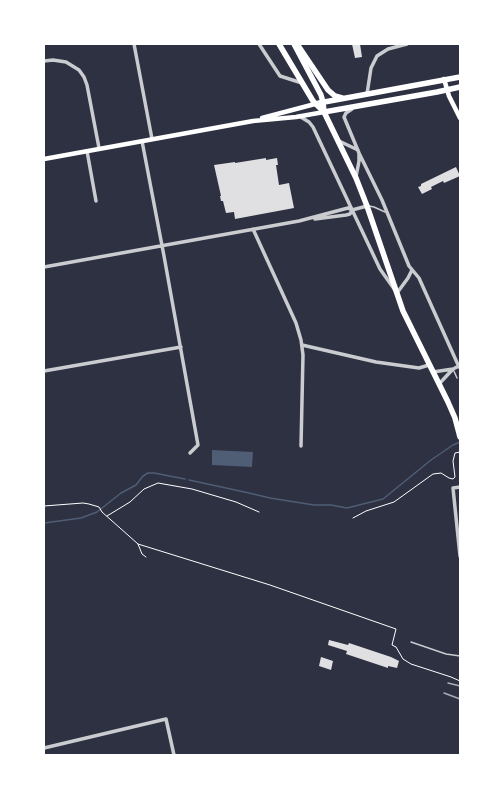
<!DOCTYPE html>
<html>
<head>
<meta charset="utf-8">
<style>
	body { margin:0 }
	#map { position:relative; width:504px; height:799px; overflow:hidden; background:#2d3142; font-family:"IBM Plex Sans",sans-serif }
	canvas { display:block }
	.frame { position:absolute; inset:0; border:45px solid #fff; pointer-events:none }
</style>
</head>
<body>
<div id="map">
<canvas width="504" height="799"></canvas>
<div class="frame"></div>
</div>
<script>
const context = document.querySelector('canvas').getContext('2d');
context.lineJoin = 'round';
function fillPath(path, color) { context.fillStyle = color; context.fill(path, 'evenodd'); }
const toPath = rows => new Path2D(rows.map(r => 'M' + r).join(''));
function stroke(path, color, width, dash) { context.strokeStyle = color; context.lineWidth = width; context.lineCap = dash ? 'butt' : 'round'; context.setLineDash(dash || []); context.stroke(path); }
fillPath(toPath([
	[212,450,253,452,252,467,212,465]
]), '#4f5d75');
stroke(toPath([
	[189,480,249,493,270,498,314,505,331,505,347,508,383,499,431,460,453,445,460,442],
	[44,523,81,518,97,512,121,493,136,485,143,476,148,473,154,473,185,479]
]), '#4f5d75', 1.5);
fillPath(toPath([
	[352,44,360,44,362,57,355,58],
	[266,158,266,160,277,158,278,165,276,165,279,185,289,183,294,208,235,219,234,212,226,213,223,201,221,201,220,196,221,196,214,165,235,162,235,163],
	[456,167,460,176,444,183,443,181,431,187,432,189,422,194,418,187,421,186,421,184],
	[329,640,348,645,349,643,391,657,399,661,397,668,388,666,388,668,346,654,347,651,328,645],
	[321,657,333,661,331,670,319,666]
]), '#e0e0e3');
stroke(toPath([
	[44,506,83,503,89,504,99,507,102,512,138,544,142,554,146,557],
	[107,516,130,502,144,489,158,483,192,489,236,502,259,512],
	[353,518,366,511,394,502,433,474,441,473,449,478,453,479,455,477,453,461,455,453,460,452],
	[138,544,270,585,396,629,392,645,396,647,403,659,411,664,451,677,460,681]
]), '#fff', 1);
stroke(toPath([
	[369,206,374,207,385,212],
	[453,369,457,378],
	[411,642,446,654,460,656]
]), '#caccd0', 1.5);
stroke(toPath([
	[134,44,152,139],
	[259,44,280,76,302,83],
	[44,61,53,60,66,62,79,70,84,77,87,85,99,148],
	[367,94,371,68,377,56,388,49,407,44],
	[352,109,346,113,344,117,359,153,359,161,356,177],
	[299,116,309,122,313,127,380,269,397,293,408,278,412,270],
	[142,141,164,256,198,445,190,453],
	[339,141,358,150],
	[87,151,96,201],
	[358,151,382,200,409,266,419,278,459,367],
	[315,219,346,215,350,214,352,210],
	[253,229,296,323,301,340,303,355,301,446],
	[44,267,299,221,348,208,352,210,367,206],
	[302,345,376,362,419,368,429,365],
	[44,371,181,347],
	[433,372,453,369],
	[439,384,453,369,459,366],
	[460,487,453,488,460,556],
	[44,748,166,719,174,755]
]), '#caccd0', 3.5);
stroke(toPath([
	[444,79,449,96,460,118],
	[262,118,315,104],
	[44,159,253,121,296,117,324,112]
]), '#fff', 4.5);
stroke(toPath([
	[297,44,328,90,335,96,342,98],
	[319,103,460,77],
	[324,112,437,92,460,87]
]), '#fff', 5.5);
stroke(toPath([
	[279,44,313,101,324,112],
	[294,44,321,95,323,102,324,112,356,178,367,206,403,311,448,402,455,418,460,437]
]), '#fff', 5.5);
stroke(toPath([
	[448,683,460,686],
	[444,693,460,699]
]), '#abadb3', 1.5);
</script>
</body>
</html>
